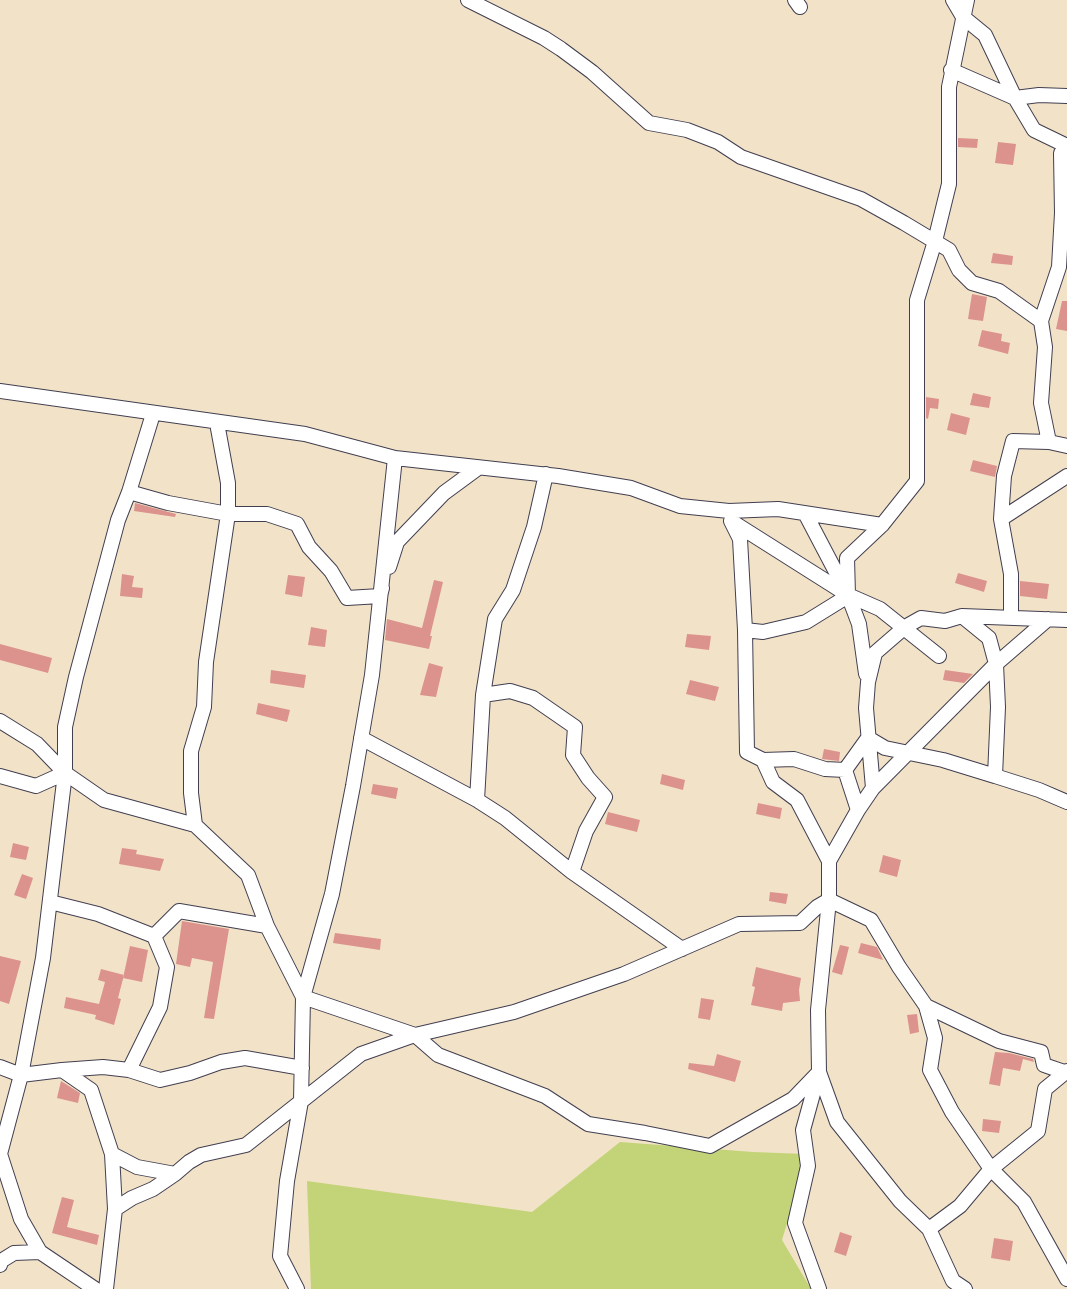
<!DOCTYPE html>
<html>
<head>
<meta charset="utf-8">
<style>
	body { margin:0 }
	canvas { display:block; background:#f2e2c8 }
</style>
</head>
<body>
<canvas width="1067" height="1289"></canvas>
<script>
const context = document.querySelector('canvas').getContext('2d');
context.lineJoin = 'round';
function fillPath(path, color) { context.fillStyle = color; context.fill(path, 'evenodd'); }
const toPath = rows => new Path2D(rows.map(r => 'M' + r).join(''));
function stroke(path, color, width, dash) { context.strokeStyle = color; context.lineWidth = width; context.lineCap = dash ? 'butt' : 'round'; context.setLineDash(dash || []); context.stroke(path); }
fillPath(toPath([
	[620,1142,753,1152,805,1154,800,1180,782,1240,811,1289,311,1289,307,1181,532,1212]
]), '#c2d477');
fillPath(toPath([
	[958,138,978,139,977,148,958,147],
	[998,142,1016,144,1013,165,995,163],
	[993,253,1013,256,1012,265,991,263],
	[972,294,987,297,983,321,968,319],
	[1062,301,1067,301,1067,331,1056,329],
	[982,330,1002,334,1001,341,1010,343,1008,354,978,346],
	[973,393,991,397,989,408,970,405],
	[926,397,939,399,938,409,930,408,928,419,926,418],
	[951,413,970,418,966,435,947,430],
	[973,460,997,466,995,477,970,471],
	[135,503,176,514,175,517,134,511],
	[958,573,987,581,984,592,955,583],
	[122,574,134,576,132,587,143,588,142,598,120,596],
	[288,575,305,577,302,597,285,594],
	[434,580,443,582,430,636,432,636,429,649,385,640,387,619,422,628],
	[1020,581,1049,584,1047,599,1020,596],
	[311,627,327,630,325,647,308,645],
	[687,634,711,636,709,650,685,647],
	[0,644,52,658,48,673,0,660],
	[429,663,443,667,436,697,420,695],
	[271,670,306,675,304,688,270,683],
	[945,670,973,674,964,683,943,680],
	[690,680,719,687,715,701,686,694],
	[258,703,290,710,287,722,256,714],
	[824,749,840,752,839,761,822,759],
	[662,774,685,780,683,790,660,784],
	[373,784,398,788,396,799,371,794],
	[758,803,782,808,780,819,756,814],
	[608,812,640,820,637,832,605,824],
	[13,843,29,847,26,860,10,857],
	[122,848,137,850,136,854,164,859,160,871,119,864],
	[883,855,901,860,897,877,879,872],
	[22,874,33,878,26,899,14,895],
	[770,892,788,894,786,904,769,901],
	[182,921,229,929,214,1019,204,1018,213,962,192,958,190,967,176,964],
	[335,933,381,939,380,950,333,943],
	[861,943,877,947,883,960,858,953],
	[840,945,849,947,842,975,832,972],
	[130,946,148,950,142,982,123,978],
	[0,956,21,961,9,1004,0,1001],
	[756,967,801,978,799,990,800,1001,783,1003,782,1011,751,1005,755,987,752,986],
	[101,969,124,975,118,998,121,999,114,1025,95,1019,96,1015,64,1008,66,997,99,1004,105,982,98,980],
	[701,998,714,1000,710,1020,698,1018],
	[917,1014,919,1032,910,1034,907,1015],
	[995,1052,1009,1053,1033,1059,1034,1062,1023,1059,1020,1071,1003,1068,1000,1086,989,1084],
	[717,1054,741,1061,735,1082,688,1069,689,1063,714,1066],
	[61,1081,80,1093,78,1103,57,1098],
	[983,1119,1001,1121,999,1133,982,1131],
	[62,1197,74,1200,67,1227,99,1235,97,1245,52,1233],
	[840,1232,852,1236,846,1256,834,1252],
	[994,1238,1013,1241,1010,1261,991,1258]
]), '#dc938e');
const street = toPath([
	[468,0,544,38,561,49,592,72,649,123,687,130,718,142,741,157,861,199,904,223,949,250,959,270,972,283,999,291,1041,321],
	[795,0,800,7],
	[953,0,963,17,985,35,1015,98,1039,95,1067,96],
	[951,70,1015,98,1034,130,1067,146],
	[0,391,305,434,395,458,558,476,631,488,680,506,729,511,778,509,882,525],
	[1049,442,1041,403,1045,347,1041,321,1059,267,1062,213,1061,153],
	[395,458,372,675,353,786,332,894,303,997,415,1035,438,1055,545,1096,588,1124,645,1133,710,1146,793,1099,819,1072,837,1122,900,1201,929,1229,953,1281,965,1289],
	[129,492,168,503,228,514,267,514,297,524,309,547,331,571,347,598,380,596,382,588],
	[806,515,848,595,859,624,866,674],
	[1001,519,1004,476,1013,441,1049,442,1067,446],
	[731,521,740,539,745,630,747,752,763,760,773,782,797,800,829,861],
	[731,521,848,595,880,609,939,656],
	[389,567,397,542,444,493,478,468],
	[848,595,847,558,882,525,917,481,917,300,935,241,949,184,949,87,967,0],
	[1011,618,1011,574,1001,519,1067,476],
	[745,630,763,632,806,622,848,596],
	[483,695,510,691,533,698,575,727,573,755,588,778,605,797,586,831,572,872],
	[0,721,37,744,65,773,104,800,195,825,248,875,267,926,303,997,301,1101,287,1181,280,1256,297,1289],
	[361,738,477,800,505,818,572,872,682,949],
	[763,760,794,759,825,769,845,770],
	[0,776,36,786,65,773],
	[995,776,1039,790,1067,802],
	[873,788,996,664,989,638,962,616],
	[477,800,483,695,495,619,513,590,534,527,546,474],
	[858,810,845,770,868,738,885,748,943,760,995,776,998,707,996,664,1048,619],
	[195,825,191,793,191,751,204,707,206,662,228,514,228,483,217,423],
	[50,902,98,914,154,936,167,967,160,1007,129,1070],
	[154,936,179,911,267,926],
	[926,1006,999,1041,1041,1052,1044,1065,1067,1073],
	[0,1067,21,1075,62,1070,91,1090,112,1154,115,1209,106,1289],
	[62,1070,103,1067,129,1070,160,1080,190,1073,221,1062,245,1058,302,1068],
	[0,1154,21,1075,43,958,65,773,65,727,76,677,118,520,129,492,153,414],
	[0,1154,21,1219,40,1252,95,1289],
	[112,1154,137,1167,175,1174,189,1162,201,1155,246,1145,361,1054,415,1035,514,1012,624,974,739,924,800,923,817,907,829,900,829,861,858,810,873,788,866,708,868,682,875,653,905,627,921,618,945,621,962,616,1067,620],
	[115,1209,132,1198,153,1189,175,1174],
	[929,1229,960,1206,991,1169,1038,1131,1045,1089,1067,1071],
	[0,1265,1,1261,14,1253,40,1252],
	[819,1289,795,1223,808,1166,803,1130,819,1072,818,1010,829,900,871,920,899,967,926,1006,935,1038,930,1070,952,1112,991,1169,1024,1202,1067,1279]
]);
stroke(street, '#413f50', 16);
stroke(street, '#fff', 14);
</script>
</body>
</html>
